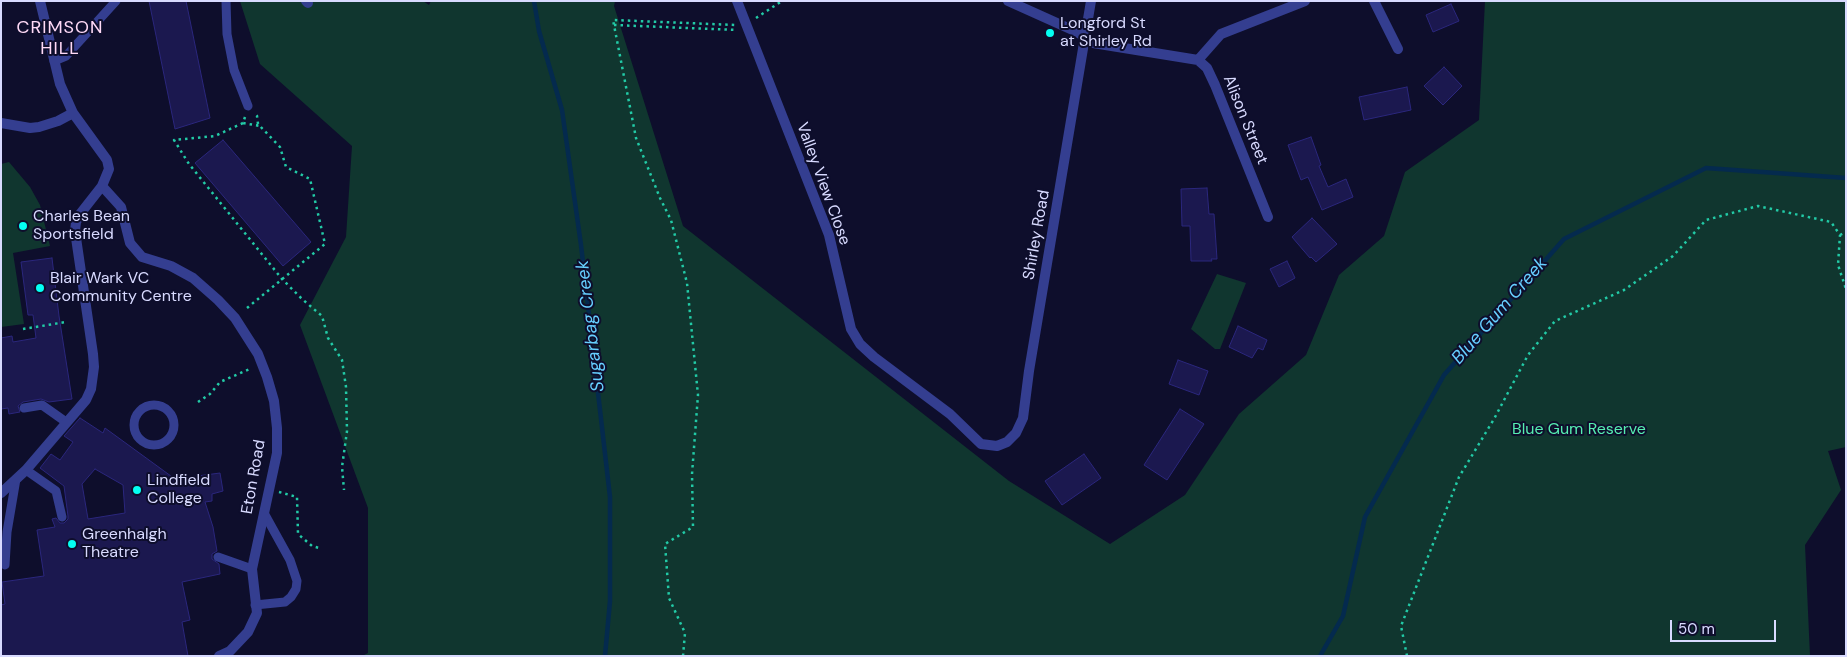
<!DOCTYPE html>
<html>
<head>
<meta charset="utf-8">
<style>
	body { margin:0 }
	#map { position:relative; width:1847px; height:657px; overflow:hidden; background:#0e0e2c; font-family:"DM Sans",sans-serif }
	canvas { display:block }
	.frame { position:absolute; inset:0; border:2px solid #d8daff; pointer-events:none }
	.scale { position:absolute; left:1670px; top:620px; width:106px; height:22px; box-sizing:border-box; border:2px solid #d8daff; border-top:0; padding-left:6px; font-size:15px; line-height:18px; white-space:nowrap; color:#d8daff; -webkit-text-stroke:4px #0e0e2c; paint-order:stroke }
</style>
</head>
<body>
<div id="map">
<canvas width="1847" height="657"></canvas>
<div class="frame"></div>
<div class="scale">50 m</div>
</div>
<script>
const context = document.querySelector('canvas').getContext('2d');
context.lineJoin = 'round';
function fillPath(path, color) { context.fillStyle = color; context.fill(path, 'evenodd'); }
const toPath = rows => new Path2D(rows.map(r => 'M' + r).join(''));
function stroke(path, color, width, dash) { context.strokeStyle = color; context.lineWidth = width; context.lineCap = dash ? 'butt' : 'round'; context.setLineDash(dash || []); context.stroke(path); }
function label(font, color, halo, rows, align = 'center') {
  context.font = font + ' "DM Sans",sans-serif'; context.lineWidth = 4; context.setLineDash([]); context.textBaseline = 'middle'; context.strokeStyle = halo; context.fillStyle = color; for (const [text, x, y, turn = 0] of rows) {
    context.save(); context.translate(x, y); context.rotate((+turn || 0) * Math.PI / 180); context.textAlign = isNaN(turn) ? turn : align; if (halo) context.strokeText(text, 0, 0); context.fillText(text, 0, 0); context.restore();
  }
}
fillPath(toPath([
	[240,1,423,1,429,5,431,1,615,1,614,6,683,226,1009,481,1110,544,1185,495,1239,414,1306,355,1339,275,1384,236,1405,172,1479,120,1485,1,1846,1,1846,447,1828,451,1841,490,1805,545,1810,656,362,656,368,653,368,508,300,325,346,237,352,146,260,64],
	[9,162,30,187,40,205,50,246,13,253,24,324,1,327,1,164],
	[1217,274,1246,283,1220,349,1215,349,1191,329]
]), '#10362f');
stroke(toPath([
	[534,1,539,31,562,110,581,245,610,497,610,601,605,656],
	[1320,656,1343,616,1365,517,1444,375,1564,239,1706,168,1846,178]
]), '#042a4e', 4.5);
const building = toPath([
	[149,1,186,1,210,118,175,129,149,1],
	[1451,4,1459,21,1433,32,1426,15,1451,4],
	[1444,67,1462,86,1443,105,1424,86,1444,67],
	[1407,87,1411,110,1364,120,1359,97,1407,87],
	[1311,137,1321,165,1319,166,1328,187,1346,179,1353,197,1322,210,1308,177,1301,180,1288,145,1311,137],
	[223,140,311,242,283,266,195,163,223,140],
	[1207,188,1209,214,1214,214,1217,259,1211,259,1212,261,1191,261,1190,226,1182,226,1181,189,1207,188],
	[1312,218,1337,244,1316,262,1311,257,1310,258,1292,237,1312,218],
	[52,258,59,316,72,399,49,402,41,399,23,402,18,406,20,412,9,414,8,408,1,409,1,338,12,336,13,342,36,338,33,315,28,315,21,262,52,258],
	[1287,261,1295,278,1279,287,1270,269,1287,261],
	[1238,326,1267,340,1263,350,1258,348,1252,358,1229,347,1238,326],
	[1178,360,1208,371,1199,395,1169,384,1178,360],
	[1180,409,1204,424,1167,480,1144,465,1180,409],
	[80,418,103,433,105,428,175,479,220,473,223,491,212,494,212,501,205,502,213,527,217,551,212,554,212,559,219,564,220,574,182,582,190,620,182,622,188,656,1,656,1,605,5,604,2,582,44,576,37,530,55,527,52,519,56,518,60,523,64,523,68,519,68,516,64,486,40,468,51,454,60,460,73,442,64,436,80,418],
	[95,469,123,485,125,513,88,519,82,484,95,469],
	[1084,454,1101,478,1062,505,1045,481,1084,454]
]);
fillPath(building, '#1b184f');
stroke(building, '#2b277d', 1);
stroke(toPath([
	[756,18,782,1],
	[614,25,737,30],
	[245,117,243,123,260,126],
	[243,123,215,136,174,140,189,164,282,279,302,299,322,316,328,338,342,360,346,387,347,431,342,467,344,490],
	[1840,235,1846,232],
	[247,308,325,244,310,179,286,167,280,147,258,124,257,116,254,113],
	[23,329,66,322],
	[198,402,210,394,220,382,252,368],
	[279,492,297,497,298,534,312,546,319,548],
	[683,656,685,633,669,598,665,544,693,527,692,474,698,395,687,283,671,220,660,198,636,138,613,20,735,25],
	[1407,656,1401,626,1459,477,1494,419,1528,355,1555,321,1624,290,1673,256,1706,220,1758,206,1831,222,1840,235,1838,265,1846,289]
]), '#22caa6', 2.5, [2.5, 4]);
stroke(toPath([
	[226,1,227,34,234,70,248,106],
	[54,61,66,56,116,1],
	'134 425a20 20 0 1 1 40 0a20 20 0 1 1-40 0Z',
	[24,408,42,405,66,422],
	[26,470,56,491,62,517],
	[218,557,252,569],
	[5,565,7,532,16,479],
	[255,605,285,602,291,597,296,589,297,581,290,560,264,513]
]), '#343e90', 9);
stroke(toPath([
	[40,1,60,84,73,113,107,160,109,169,102,186,121,207,130,243,142,257,171,266,193,278,218,300,235,318,258,354,267,377,274,401,277,428,277,453,252,569,257,613,248,632,230,651,219,656],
	[306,1,308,3],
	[737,1,829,235,851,329,860,344,874,357,950,414,981,444,997,446,1007,442,1016,433,1023,418,1029,371,1091,1],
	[1008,1,1077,32,1093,43,1198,60,1207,68,1215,85,1268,217],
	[1374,1,1398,49],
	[1198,60,1221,34,1305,1],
	[1,123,30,128,39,127,58,121,73,113],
	[1,493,26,470,86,400,91,389,94,367,93,354,75,231,76,222,80,214,102,186]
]), '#343e90', 10);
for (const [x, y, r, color] of [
	[1050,33,5,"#04fff3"],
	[23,226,5,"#04fff3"],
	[40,288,5,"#04fff3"],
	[137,490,5,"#04fff3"],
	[72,544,5,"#04fff3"]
]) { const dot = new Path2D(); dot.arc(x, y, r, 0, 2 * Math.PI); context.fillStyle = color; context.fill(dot); stroke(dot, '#0e0e2c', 2); }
label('16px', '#d8daff', '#0e0e2c', [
	["Longford St",1060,24],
	["at Shirley Rd",1060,42],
	["Charles Bean",33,217],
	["Sportsfield",33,235],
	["Blair Wark VC",50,279],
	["Community Centre",50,297],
	["Lindfield",147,481],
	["College",147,499],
	["Greenhalgh",82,535],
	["Theatre",82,553]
], 'left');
label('16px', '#d8daff', '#0e0e2c', [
	["Alison Street",1245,120,68],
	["Valley View Close",823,184,70],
	["Shirley Road",1037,235,-80],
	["Eton Road",254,477,-80]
]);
label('16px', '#56edb1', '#0e0e2c', [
	["Blue Gum Reserve",1579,430]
]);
context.letterSpacing = '1px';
label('18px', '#ffdaf7', '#0e0e2c', [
	["CRIMSON",60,28],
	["HILL",60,49]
]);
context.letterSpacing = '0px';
label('italic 18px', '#66cfff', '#0e0e2c', [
	["Blue Gum Creek",1500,311,-49],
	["Sugarbag Creek",591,326,-97]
]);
</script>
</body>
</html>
